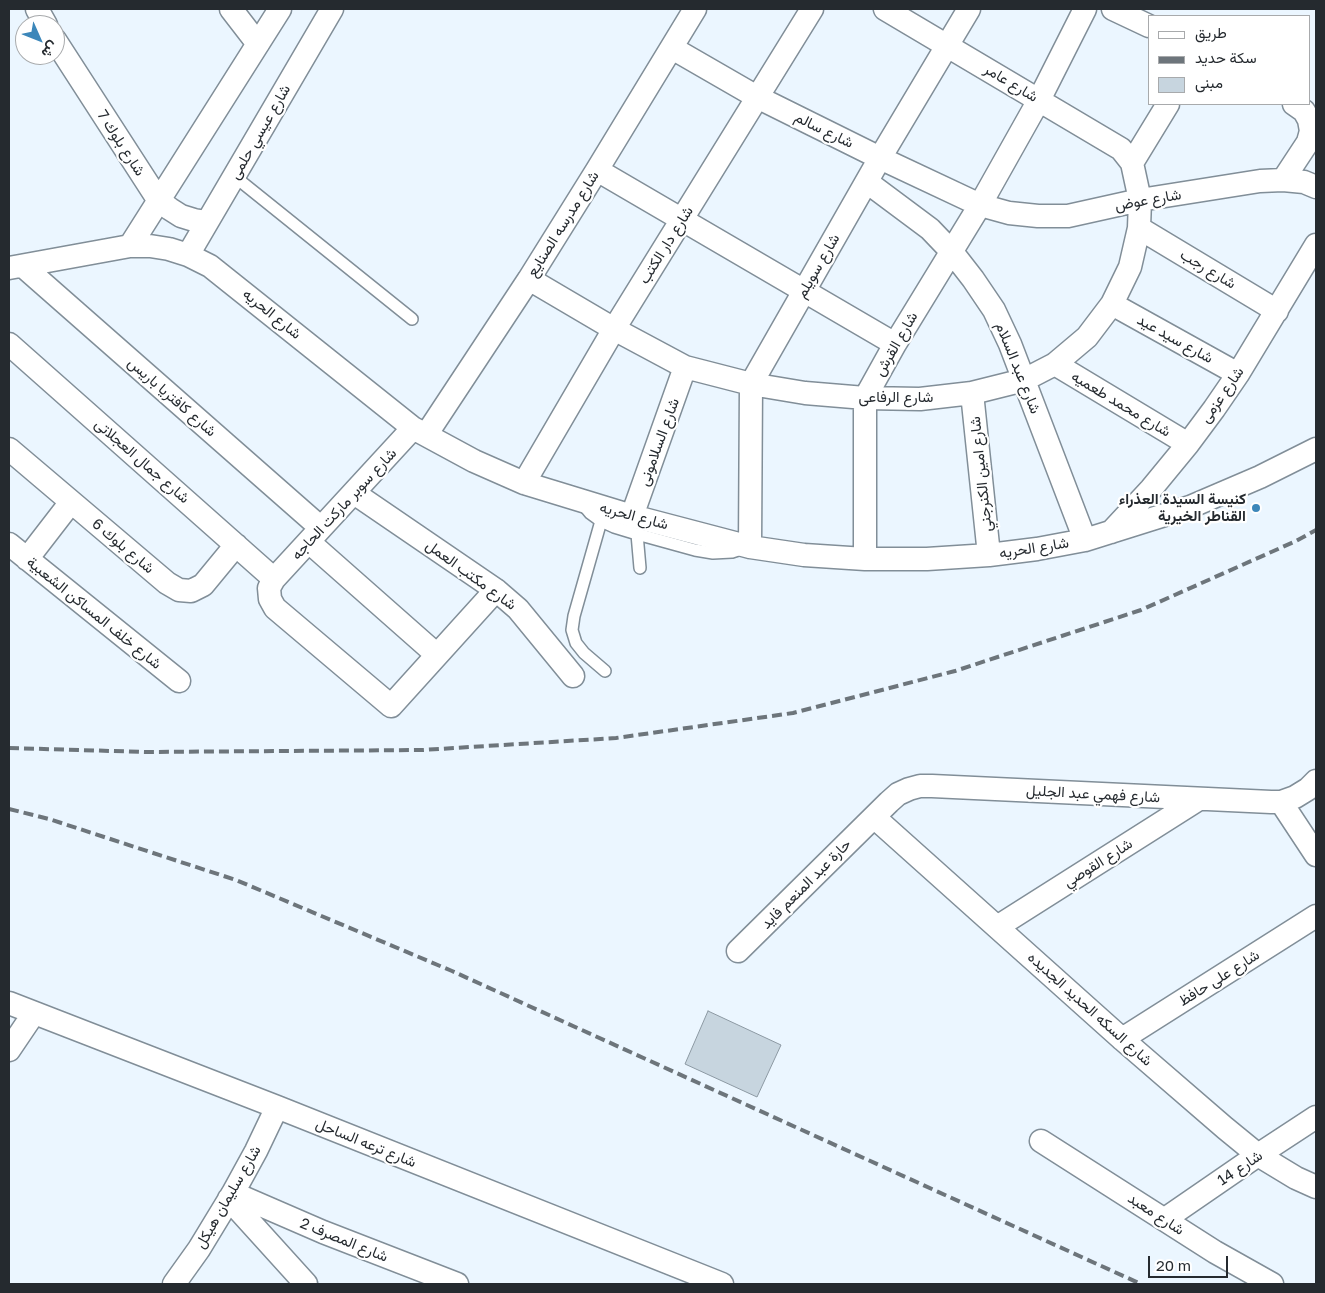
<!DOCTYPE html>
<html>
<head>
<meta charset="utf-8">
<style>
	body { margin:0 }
	#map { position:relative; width:1325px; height:1293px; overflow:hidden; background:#ebf6ff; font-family:"Golos Text",Vazirmatn,sans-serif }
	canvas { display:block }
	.frame { position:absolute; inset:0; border:10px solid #252a2f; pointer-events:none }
	.legend { position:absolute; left:1148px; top:15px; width:162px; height:90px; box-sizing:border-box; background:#fff; border:1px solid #a8aaac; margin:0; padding:6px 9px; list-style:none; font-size:15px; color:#252a2f }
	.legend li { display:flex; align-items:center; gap:10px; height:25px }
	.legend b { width:25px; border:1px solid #a8aaac }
	.north { position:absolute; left:15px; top:15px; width:50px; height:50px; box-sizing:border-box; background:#fff; border:1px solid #a8aaac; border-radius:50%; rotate:134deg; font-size:14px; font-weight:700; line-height:20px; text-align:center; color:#252a2f }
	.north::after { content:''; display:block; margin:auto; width:18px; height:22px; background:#3c87ba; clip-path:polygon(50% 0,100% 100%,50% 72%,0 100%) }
	.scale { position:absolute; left:1148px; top:1256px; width:80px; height:22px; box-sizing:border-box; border:2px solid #252a2f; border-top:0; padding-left:6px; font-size:15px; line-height:18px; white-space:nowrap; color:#252a2f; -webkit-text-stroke:4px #fff; paint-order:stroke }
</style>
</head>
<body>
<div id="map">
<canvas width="1325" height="1293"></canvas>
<div class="frame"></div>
<ul class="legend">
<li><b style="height:6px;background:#fff"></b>طريق</li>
<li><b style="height:6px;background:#6d757b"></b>سكة حديد</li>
<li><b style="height:14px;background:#c7d5df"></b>مبنى</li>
</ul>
<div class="north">ش</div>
<div class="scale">20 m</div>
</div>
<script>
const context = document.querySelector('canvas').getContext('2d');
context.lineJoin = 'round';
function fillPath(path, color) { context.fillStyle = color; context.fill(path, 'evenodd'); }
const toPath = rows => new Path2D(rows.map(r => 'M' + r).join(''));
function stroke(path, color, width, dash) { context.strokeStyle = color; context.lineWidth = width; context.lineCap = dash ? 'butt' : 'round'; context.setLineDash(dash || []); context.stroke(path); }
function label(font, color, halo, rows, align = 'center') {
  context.font = font + ' "Golos Text",Vazirmatn,sans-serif'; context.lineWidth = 4.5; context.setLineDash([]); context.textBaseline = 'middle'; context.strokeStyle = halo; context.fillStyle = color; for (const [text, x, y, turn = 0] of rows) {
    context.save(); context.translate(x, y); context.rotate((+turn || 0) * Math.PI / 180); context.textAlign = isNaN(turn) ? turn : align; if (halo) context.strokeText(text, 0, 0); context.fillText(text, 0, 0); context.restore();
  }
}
const building = toPath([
	[708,1011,781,1045,757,1097,685,1064,708,1011]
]);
fillPath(building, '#c7d5df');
stroke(building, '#8c99a3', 1);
const service = toPath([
	[234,176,412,319],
	[585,507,590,513,601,521,614,527,637,534,695,550,713,553,732,552,738,550],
	[601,521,574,616,572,630,576,643,584,653,605,671],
	[637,534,640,568]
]);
const minor = toPath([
	[37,9,46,25],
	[231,9,258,44],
	[1113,9,1149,26],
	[55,40,159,201,170,209,181,216,194,220,207,222],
	[672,48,757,97,880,158,980,205,1009,213,1038,216,1068,216,1140,200,1260,181,1283,180,1304,182,1316,187],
	[1132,163,1168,104],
	[597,170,895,344],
	[1283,180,1308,142,1311,131,1309,120,1304,111,1294,104],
	[867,182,930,229,952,252,973,279,994,310,1010,344,1085,540],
	[1139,228,1277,311],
	[130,246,280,9],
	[188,255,332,9],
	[23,266,321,528],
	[9,268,130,246,150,246,169,249,188,255,210,266,413,428,474,461,524,483,632,516,750,547,804,555,865,559,927,559,989,555,1037,549,1085,540,1190,507,1260,477,1316,449],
	[529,279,614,329,685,367,751,384,805,393,865,398,920,399,972,393,1024,380,1055,364,1087,337,1112,304,1130,267,1139,228,1140,200,1132,163,1121,149,885,9],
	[1112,304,1238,374],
	[9,344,274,579],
	[1055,364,1188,444],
	[972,393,989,555],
	[413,428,274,579,269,588,270,599,275,608,391,706,496,590],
	[426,435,529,279,597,170,695,9],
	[9,449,167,583,179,590,191,591,203,585,236,545],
	[524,483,614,329,812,9],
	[354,493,496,590,518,609,573,676],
	[632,516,685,367],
	[1111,532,1151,489,1188,444,1214,409,1238,374,1316,245],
	[309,542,437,655],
	[9,544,179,681],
	[750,547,751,384,880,158,969,9],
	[27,559,71,502],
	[865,559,865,398,895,344,980,205,1039,100,1085,9],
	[1281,802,1316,855],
	[874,817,1122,1039,1225,1128,1258,1155,1296,1178,1316,1187],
	[997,927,1199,799],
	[738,951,889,802,898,794,909,789,920,786,932,786,1271,802,1281,802,1295,797,1308,789,1316,781],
	[9,1003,277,1107,722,1284],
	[1122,1039,1316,916],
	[9,1050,34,1013],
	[1041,1141,1215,1252,1272,1284],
	[233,1193,323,1232,457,1284],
	[229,1199,306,1284],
	[1165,1219,1258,1155,1316,1117],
	[174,1284,199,1249,233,1193,256,1151,277,1107]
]);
stroke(service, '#818e98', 14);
stroke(minor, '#818e98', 25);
stroke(service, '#fff', 11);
stroke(minor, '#fff', 22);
stroke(toPath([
	[9,748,147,752,422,750,616,738,793,713,955,671,1141,610,1296,541,1316,530],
	[9,809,49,819,236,880,452,971,1141,1284]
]), '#6d757b', 4, [10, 5]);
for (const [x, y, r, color] of [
	[1256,508,5,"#3c87ba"]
]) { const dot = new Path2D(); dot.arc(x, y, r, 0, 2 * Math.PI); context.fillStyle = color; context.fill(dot); stroke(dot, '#fff', 2); }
label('15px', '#252a2f', '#fff', [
	["شارع عامر",1011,83,31],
	["شارع سالم",824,130,26],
	["شارع عيسي حلمى",260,132,-60],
	["شارع بلوك 7",121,143,57],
	["شارع عوض",1148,200,-10],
	["شارع مدرسه الصنايع",563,224,-58],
	["شارع دار الكتب",666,245,-58],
	["شارع سويلم",818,266,-60],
	["شارع رجب",1208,269,31],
	["شارع الحريه",272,314,39],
	["شارع سيد عيد",1175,339,29],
	["شارع القرش",896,344,-60],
	["شارع عبد السلام",1018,368,68],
	["شارع عزمى",1222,395,-55],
	["شارع كافتريا باريس",172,397,41],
	["شارع الرفاعى",896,397],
	["شارع محمد طعميه",1121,404,31],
	["شارع السلامونى",659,442,-70],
	["شارع جمال العجلاتى",142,461,41],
	["شارع امين الكنرجني",981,474,-96],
	["شارع سوبر ماركت الحاجه",344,504,-47],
	["شارع الحريه",634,516,15],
	["شارع بلوك 6",123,546,40],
	["شارع الحريه",1034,548,-9],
	["شارع مكتب العمل",471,575,36],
	["شارع خلف المساكن الشعبية",94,613,39],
	["شارع فهمي عبد الجليل",1093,794,3],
	["شارع القوصي",1098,863,-32],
	["حارة عبد المنعم فايد",806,884,-45],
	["شارع على حافظ",1219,978,-32],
	["شارع السكه الحديد الجديده",1090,1009,42],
	["شارع ترعه الساحل",366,1143,22],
	["شارع 14",1240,1168,-34],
	["شارع سليمان هيكل",228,1197,-60],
	["شارع معبد",1156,1214,33],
	["شارع المصرف 2",344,1240,22]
]);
label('bold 15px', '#252a2f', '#fff', [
	["كنيسة السيدة العذراء",1246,499],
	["القناطر الخيرية",1246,516]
], 'right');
</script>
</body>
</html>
